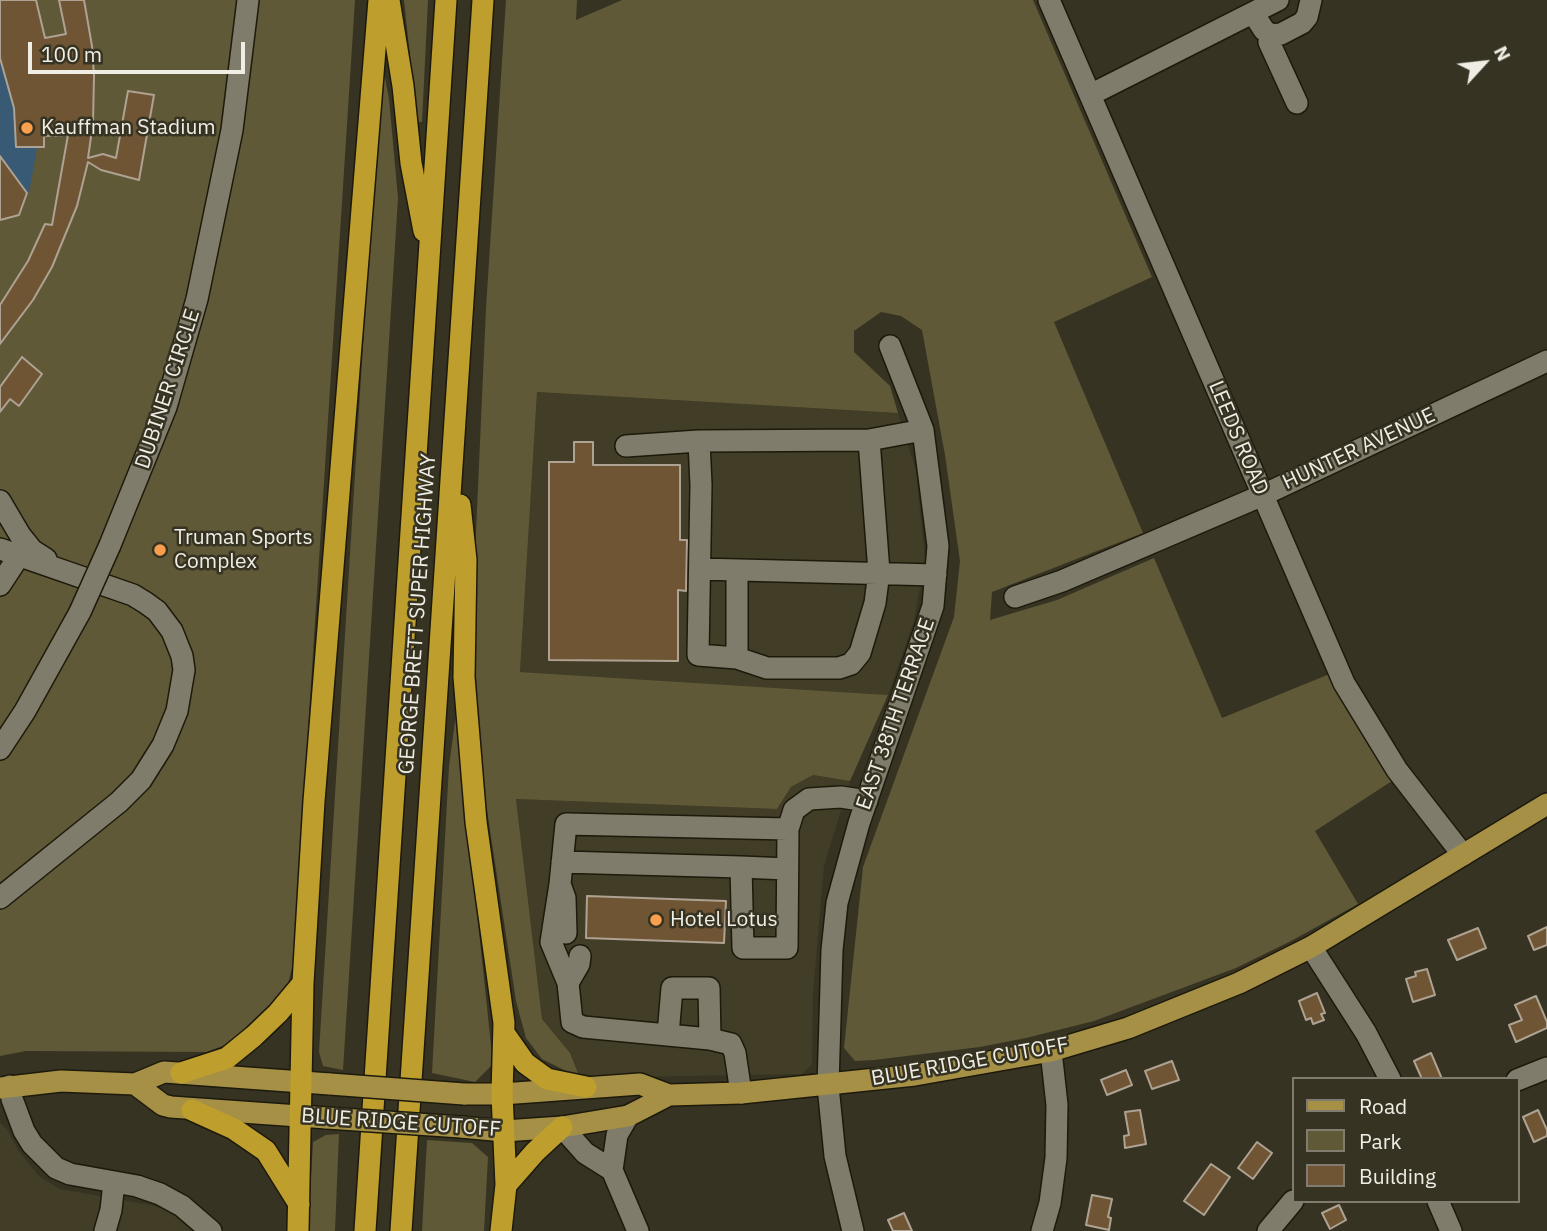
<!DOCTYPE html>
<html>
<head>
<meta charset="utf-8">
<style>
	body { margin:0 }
	#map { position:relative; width:1547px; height:1231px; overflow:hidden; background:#363323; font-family:"IBM Plex Sans",sans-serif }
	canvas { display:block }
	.legend { position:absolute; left:1292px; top:1077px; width:228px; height:126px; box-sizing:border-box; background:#363323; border:2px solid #807d70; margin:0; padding:9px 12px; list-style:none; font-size:21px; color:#efede4 }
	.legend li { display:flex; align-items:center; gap:14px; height:35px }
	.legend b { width:35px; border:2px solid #807d70 }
	.north { position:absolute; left:1449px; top:28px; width:70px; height:70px; -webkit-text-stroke:5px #363323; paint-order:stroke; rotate:63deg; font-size:19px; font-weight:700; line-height:28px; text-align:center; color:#efede4 }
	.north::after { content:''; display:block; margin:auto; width:24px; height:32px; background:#efede4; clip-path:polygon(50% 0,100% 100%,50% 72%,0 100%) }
	.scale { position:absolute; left:28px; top:42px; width:217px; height:32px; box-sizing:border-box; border:4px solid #efede4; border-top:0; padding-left:9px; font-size:21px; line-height:24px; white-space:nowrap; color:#efede4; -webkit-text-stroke:5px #363323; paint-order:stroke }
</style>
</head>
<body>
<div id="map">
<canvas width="1547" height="1231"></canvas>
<ul class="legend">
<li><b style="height:9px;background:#a59045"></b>Road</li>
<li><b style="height:19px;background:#605937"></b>Park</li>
<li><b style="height:19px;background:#6f5534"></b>Building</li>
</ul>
<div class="north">N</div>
<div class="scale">100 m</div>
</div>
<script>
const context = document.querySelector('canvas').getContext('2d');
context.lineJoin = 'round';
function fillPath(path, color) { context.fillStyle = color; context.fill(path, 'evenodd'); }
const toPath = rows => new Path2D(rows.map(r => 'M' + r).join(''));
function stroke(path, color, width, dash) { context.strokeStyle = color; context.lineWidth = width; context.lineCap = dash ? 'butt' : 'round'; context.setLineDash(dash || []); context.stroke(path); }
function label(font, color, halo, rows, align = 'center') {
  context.font = font + ' "IBM Plex Sans",sans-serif'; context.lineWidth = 5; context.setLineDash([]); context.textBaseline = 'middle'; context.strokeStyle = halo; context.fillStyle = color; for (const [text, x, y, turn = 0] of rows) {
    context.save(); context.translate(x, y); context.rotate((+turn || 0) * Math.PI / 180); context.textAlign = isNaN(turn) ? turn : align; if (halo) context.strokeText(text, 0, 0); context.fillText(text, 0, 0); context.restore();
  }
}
fillPath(toPath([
	[537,392,898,413,916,471,925,559,914,621,888,695,520,672],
	[813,775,850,781,824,866,813,993,812,1065,802,1074,580,1078,570,1053,542,1019,516,799,777,809,791,787],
	[0,1123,7,1129,18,1150,39,1176,60,1189,151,1205,169,1211,192,1231,0,1231]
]), '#413d26');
fillPath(toPath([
	[0,0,355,0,293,964,286,992,235,1041,207,1052,26,1051,0,1056],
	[404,0,428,0,422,122,417,122],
	[506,0,577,0,576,20,622,0,1033,0,1152,277,1054,322,1143,533,992,592,990,620,1057,600,1154,558,1222,718,1332,673,1362,733,1392,781,1315,831,1358,904,1291,941,1236,968,1094,1021,1026,1038,980,1047,874,1060,855,1061,844,1048,863,867,954,617,960,561,945,455,922,330,901,316,881,312,854,331,854,352,890,386,898,413,537,392,520,672,888,695,850,781,813,775,791,787,777,809,516,799,542,1019,570,1053,580,1078,542,1059,526,1038,516,1001,473,718,473,599,486,308],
	[381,56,389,99,398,198,343,1070,323,1066,319,1052],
	[456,714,493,1064,475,1082,432,1073,449,766],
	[339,1134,335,1231,308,1231,313,1142,326,1135],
	[427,1140,472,1143,488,1157,484,1231,422,1231]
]), '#605937');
fillPath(toPath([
	[0,63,6,75,14,108,16,147,37,148,29,193,25,191,8,166,0,161]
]), '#385a74');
const building = toPath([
	[0,0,36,0,45,38,66,34,59,0,84,0,92,46,94,76,93,123,88,158,103,154,116,158,128,91,154,95,139,180,101,170,88,162,77,206,52,267,33,300,0,344,0,305,28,261,45,224,52,225,68,135,44,136,44,147,16,147,14,108,0,58,0,0],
	[0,156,27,193,19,215,0,220,0,156],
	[22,357,42,374,19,406,10,399,0,412,0,387,22,357],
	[574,442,593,442,593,465,680,465,680,540,687,540,686,591,678,590,678,661,549,660,549,462,574,462,574,442],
	[587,896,726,901,724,943,586,938,587,896],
	[1547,927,1547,945,1534,950,1528,936,1547,927],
	[1478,928,1486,948,1457,960,1448,940,1478,928],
	[1427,969,1435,995,1413,1002,1406,979,1416,976,1415,972,1427,969],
	[1317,993,1325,1013,1321,1014,1324,1020,1313,1024,1311,1018,1306,1020,1299,1001,1317,993],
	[1536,996,1547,1022,1547,1028,1516,1042,1509,1025,1522,1020,1515,1005,1536,996],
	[1431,1053,1442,1079,1422,1079,1414,1061,1431,1053],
	[1172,1061,1179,1080,1152,1089,1145,1071,1172,1061],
	[1126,1070,1132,1085,1107,1095,1101,1080,1126,1070],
	[1140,1110,1146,1144,1125,1148,1124,1136,1129,1135,1125,1112,1140,1110],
	[1538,1110,1547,1130,1547,1136,1534,1142,1523,1117,1538,1110],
	[1257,1142,1272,1153,1253,1179,1238,1168,1257,1142],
	[1211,1164,1230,1177,1204,1215,1184,1201,1211,1164],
	[1092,1195,1112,1199,1108,1217,1111,1218,1109,1230,1086,1225,1092,1195],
	[1339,1205,1346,1220,1330,1229,1322,1213,1339,1205],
	[904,1213,912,1231,893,1231,888,1220,904,1213]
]);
fillPath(building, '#6f5534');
stroke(building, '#aea293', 2);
const minor = toPath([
	[1049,0,1344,683,1397,770,1463,855],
	[1253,13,1264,30,1271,35,1281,34,1302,23,1307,17,1311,0],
	[1271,35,1269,42,1297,103],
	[1090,95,1278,0],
	[869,440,879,572,875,603,860,653,851,664,839,668,767,668,737,658,698,655,701,485,699,441,869,440,923,430],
	[626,446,699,441],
	[0,501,20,535,32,550,46,559],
	[110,545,166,407,197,299,232,130,248,0],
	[0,549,133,595,146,603,157,611,172,631,182,656,184,670,177,711,163,745,141,780,119,802,0,898],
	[700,569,936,575],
	[737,570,737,658],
	[0,585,19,556],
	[1015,597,1062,581,1263,495,1547,361],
	[0,749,25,711,80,612],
	[788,829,794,810,809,799,841,797,867,801],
	[741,867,787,869],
	[560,884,566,824,788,829,787,948,743,948,741,867,562,862],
	[566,933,565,898,560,884,551,942,568,983,579,964,580,956],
	[1311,947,1366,1033,1390,1079],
	[568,983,572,1022,583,1027,710,1039,731,1044,735,1053,741,1093],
	[668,1035,672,988,709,988,710,1039],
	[1517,1080,1547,1068],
	[10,1086,12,1099,24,1131,32,1144,56,1168,70,1174,137,1186,160,1194,182,1206,211,1231],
	[628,1116,617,1135,612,1170,638,1231],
	[562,1127,585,1153,612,1170],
	[1438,1201,1451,1231],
	[105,1231,111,1210,114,1182],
	[853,1231,835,1156,828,1086,832,950,837,903,859,823,933,606,938,546,923,430,890,346],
	[1042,1231,1050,1203,1056,1158,1057,1105,1051,1051],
	[1268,1231,1293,1201]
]);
const major = toPath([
	[135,1084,163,1105,171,1107,327,1118],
	[0,1088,61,1081,135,1084,164,1072,330,1084],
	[464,1094,502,1094,640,1084,669,1095,741,1093,915,1075,1051,1051,1128,1028,1239,983,1311,947,1547,804],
	[461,1127,504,1131,562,1127,628,1116,669,1095]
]);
const highway = toPath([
	[389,0,403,86,411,163,424,231],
	[460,505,466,560,464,677,476,822,504,1023,502,1094,506,1185,501,1231],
	[504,1033,525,1063,547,1079,586,1087],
	[181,1073,227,1058,254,1036,278,1013,303,983],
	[192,1110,234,1129,266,1151,299,1204],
	[506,1185,535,1152,562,1127],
	[298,1231,303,983,314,801,379,0],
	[365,1231,446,0],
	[401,1231,483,0]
]);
stroke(minor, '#1d1a0c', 24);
stroke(major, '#1d1a0c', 24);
stroke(highway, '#1d1a0c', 24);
stroke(minor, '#7f7c6b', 21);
stroke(major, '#a59045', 21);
stroke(highway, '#be9e2c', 21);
const minorBridge = toPath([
	[80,612,110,545]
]);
const majorBridge = toPath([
	[330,1084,464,1094],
	[327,1118,461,1127]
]);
stroke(minorBridge, '#1d1a0c', 24, []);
stroke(majorBridge, '#1d1a0c', 24, []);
stroke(minorBridge, '#7f7c6b', 21);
stroke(majorBridge, '#a59045', 21);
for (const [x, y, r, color] of [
	[27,128,7,"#fa9f4e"],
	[160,550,7,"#fa9f4e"],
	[656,920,7,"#fa9f4e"]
]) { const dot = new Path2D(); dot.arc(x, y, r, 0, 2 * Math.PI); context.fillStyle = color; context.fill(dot); stroke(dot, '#363323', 2.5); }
label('21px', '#efede4', '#363323', [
	["Kauffman Stadium",41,128],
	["Truman Sports",174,538],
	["Complex",174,562],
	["Hotel Lotus",670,920]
], 'left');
label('21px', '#efede4', '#363323', [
	["DUBINER CIRCLE",168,389,-72],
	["LEEDS ROAD",1238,438,67],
	["HUNTER AVENUE",1359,449,-25],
	["GEORGE BRETT SUPER HIGHWAY",418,614,-86],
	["EAST 38TH TERRACE",896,714,-71],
	["BLUE RIDGE CUTOFF",970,1062,-10],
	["BLUE RIDGE CUTOFF",401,1123,4]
]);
</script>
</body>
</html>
